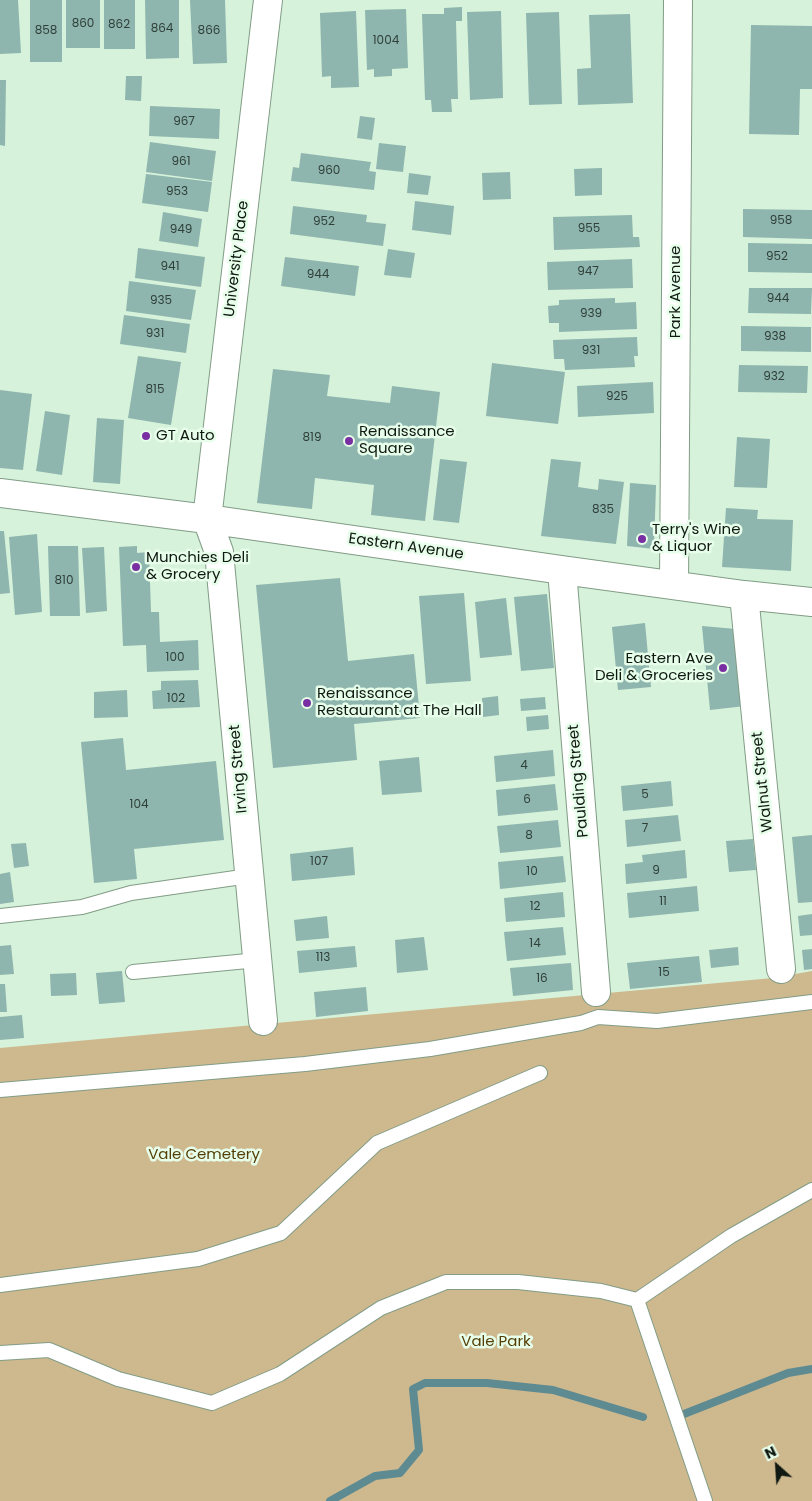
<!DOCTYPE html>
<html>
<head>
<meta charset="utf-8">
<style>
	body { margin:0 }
	#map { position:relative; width:812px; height:1501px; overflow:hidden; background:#d6f2da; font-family:Poppins,sans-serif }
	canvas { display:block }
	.north { position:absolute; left:752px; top:1441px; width:50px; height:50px; -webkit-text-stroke:4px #e7feea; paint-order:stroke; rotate:334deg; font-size:14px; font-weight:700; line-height:20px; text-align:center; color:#0f1911 }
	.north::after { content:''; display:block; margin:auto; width:18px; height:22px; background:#0f1911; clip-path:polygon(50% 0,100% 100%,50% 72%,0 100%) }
</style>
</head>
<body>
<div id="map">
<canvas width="812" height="1501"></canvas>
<div class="north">N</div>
</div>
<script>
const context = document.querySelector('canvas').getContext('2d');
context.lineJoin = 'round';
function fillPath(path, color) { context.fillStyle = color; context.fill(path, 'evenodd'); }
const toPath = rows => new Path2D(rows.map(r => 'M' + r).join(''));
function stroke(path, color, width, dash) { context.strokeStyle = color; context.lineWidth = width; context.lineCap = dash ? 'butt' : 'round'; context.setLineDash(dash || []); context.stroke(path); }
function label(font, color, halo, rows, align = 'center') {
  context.font = font + ' Poppins,sans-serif'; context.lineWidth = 5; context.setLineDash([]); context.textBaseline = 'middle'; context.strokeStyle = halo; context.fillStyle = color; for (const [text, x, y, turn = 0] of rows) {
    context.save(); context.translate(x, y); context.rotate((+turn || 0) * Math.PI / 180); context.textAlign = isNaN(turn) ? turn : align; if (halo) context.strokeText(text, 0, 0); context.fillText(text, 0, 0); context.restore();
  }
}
fillPath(toPath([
	[812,971,812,1501,0,1501,0,1048,773,978]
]), '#ceb98f');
stroke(toPath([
	[684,1414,788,1373,812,1369],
	[330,1501,375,1476,400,1473,419,1450,413,1389,425,1383,487,1383,553,1390,643,1417]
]), '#5e8a91', 8);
fillPath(toPath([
	[0,0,18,0,21,53,0,54],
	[30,0,62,0,62,62,30,62],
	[66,0,100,0,100,48,66,48],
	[104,0,135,0,135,49,104,49],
	[145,0,179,0,179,58,146,59],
	[190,0,225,0,227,63,193,64],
	[462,7,462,21,456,21,458,99,451,99,452,112,432,112,431,100,425,100,422,14,444,14,444,8],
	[406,9,408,68,392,69,392,76,374,77,374,69,367,70,365,10],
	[356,11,359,87,331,88,331,76,322,77,320,13],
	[501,11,503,98,470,100,467,12],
	[559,12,562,104,529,105,526,13],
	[630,14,633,103,578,105,577,69,591,68,589,15],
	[751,25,812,26,812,89,800,89,799,135,749,134],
	[126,76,142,76,141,101,125,100],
	[0,80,6,80,5,146,0,145],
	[150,106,220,109,219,139,149,136],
	[360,116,375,118,372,140,357,138],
	[150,142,216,151,212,181,146,172],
	[379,143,406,146,403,172,376,169],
	[301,153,371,162,369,171,376,172,374,190,291,181,293,167,299,168],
	[602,168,602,195,575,196,574,169],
	[510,172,511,199,483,200,482,173],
	[409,173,431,176,428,195,407,193],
	[146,174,212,182,208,212,142,203],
	[415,201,454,206,451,235,412,230],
	[293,206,367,215,366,222,386,224,383,246,290,234],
	[743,209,812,210,812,239,743,237],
	[163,212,202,219,198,247,159,241],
	[632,215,633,237,639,237,640,247,554,250,553,217],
	[748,243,812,244,812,273,748,272],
	[138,248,205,257,201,287,135,278],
	[388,249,415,253,411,278,384,275],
	[285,257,359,266,355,296,281,286],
	[632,259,633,288,548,290,547,262],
	[129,281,196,290,191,320,126,311],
	[749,288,812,288,811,314,748,313],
	[615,298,615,303,636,302,637,329,559,332,559,323,549,323,548,306,559,305,559,300],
	[124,315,190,324,186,353,120,344],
	[741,326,811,327,811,352,741,351],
	[637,337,638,356,634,356,635,367,565,370,564,359,554,359,553,340],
	[138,356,181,362,171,425,128,418],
	[492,363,565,372,558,424,486,416],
	[739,365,808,366,807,393,738,392],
	[273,369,330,375,327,396,390,403,392,386,440,392,425,521,371,515,374,485,315,478,312,509,257,503],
	[653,382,654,413,578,417,577,386],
	[0,390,32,394,23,470,0,468],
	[45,411,70,415,62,475,36,471],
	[97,418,124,420,120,484,93,482],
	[737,437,770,439,767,488,734,487],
	[440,459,467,462,459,523,433,520],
	[551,459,581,462,578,487,598,490,599,479,624,482,616,544,541,536],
	[630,483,656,485,654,549,627,546],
	[726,508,758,510,757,519,793,520,791,571,722,567],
	[0,531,4,531,10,593,0,594],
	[37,534,42,612,15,615,9,537],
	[48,546,78,546,80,616,50,616],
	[137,546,137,553,149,552,151,612,159,612,160,642,198,640,199,670,147,672,146,645,123,646,119,547],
	[104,547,107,611,86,613,82,548],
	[340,578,348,661,414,654,420,718,354,724,357,760,273,768,256,585],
	[464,593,471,681,426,684,419,596],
	[547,594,554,668,521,671,514,597],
	[506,598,512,655,480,658,475,602],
	[645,623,651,687,618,690,612,627],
	[702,626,736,629,745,706,710,710],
	[198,680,200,707,153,709,152,691,161,690,161,681],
	[127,690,128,717,94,718,94,692],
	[498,696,499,715,483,717,482,698],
	[545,697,546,709,521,711,520,699],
	[548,715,549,729,527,731,526,717],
	[123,738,126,770,216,761,224,840,134,849,137,879,94,883,81,742],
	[553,750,555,776,496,782,494,756],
	[419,757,422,792,382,795,379,761],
	[671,781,673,806,623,811,621,786],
	[555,784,558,810,498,816,496,790],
	[678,815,681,841,627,847,625,820],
	[558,820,561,847,500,853,497,826],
	[812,835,812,902,798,903,792,837],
	[753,839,756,870,729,872,726,841],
	[26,843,29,866,14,868,11,844],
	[353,847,355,875,292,881,290,854],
	[685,850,687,878,626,884,625,864,643,862,642,855],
	[563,856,566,882,500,889,498,862],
	[10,872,14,902,0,904,0,874],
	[697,886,699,911,629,918,627,893],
	[563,892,565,917,506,922,504,898],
	[812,914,812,935,800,936,798,916],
	[327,916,329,938,296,941,294,920],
	[563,927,566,955,507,961,504,932],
	[424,937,428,970,397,973,395,940],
	[11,945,14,974,0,975,0,946],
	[355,946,357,967,299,973,297,951],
	[738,947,739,965,711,968,709,950],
	[812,949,812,969,804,970,802,950],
	[699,956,702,982,630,989,627,963],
	[571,963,573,990,513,996,510,968],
	[122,971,125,1002,99,1004,96,973],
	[76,973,77,995,51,996,50,974],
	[0,984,5,984,7,1012,0,1012],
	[366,987,368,1011,316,1017,314,992],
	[22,1015,24,1038,0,1040,0,1017]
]), '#8eb5ae');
const service = toPath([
	[0,916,82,907,131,893,249,876],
	[133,972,258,960],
	[0,1090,305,1064,430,1049,581,1023,598,1017,657,1021,812,1002],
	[0,1285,198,1259,281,1233,377,1143,540,1073],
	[637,1300,705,1501],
	[0,1353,49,1350,118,1379,212,1403,280,1374,381,1308,446,1282,518,1282,601,1291,637,1300,731,1236,812,1190]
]);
const minor = toPath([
	[0,493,207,519,562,570,744,595,812,602],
	[562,570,596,992],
	[674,585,678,0],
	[744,595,781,969],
	[263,1021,219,552,207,519,268,0]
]);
stroke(service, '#829c86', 16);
stroke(minor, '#829c86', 30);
stroke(service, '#fff', 14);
stroke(minor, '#fff', 28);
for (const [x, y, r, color] of [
	[146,436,5,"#792fa1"],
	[349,441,5,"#792fa1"],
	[642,539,5,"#792fa1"],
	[136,567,5,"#792fa1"],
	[723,668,5,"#792fa1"],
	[307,703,5,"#792fa1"]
]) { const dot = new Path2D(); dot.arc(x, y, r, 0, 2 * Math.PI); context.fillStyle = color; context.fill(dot); stroke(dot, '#e7feea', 2); }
label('12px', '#2f4038', null, [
	["860",83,24],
	["862",119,25],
	["864",162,29],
	["858",46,31],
	["866",209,31],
	["1004",386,41],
	["967",184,122],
	["961",181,162],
	["960",329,171],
	["953",177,192],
	["958",781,221],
	["952",324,222],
	["955",589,229],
	["949",181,230],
	["952",777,257],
	["941",170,267],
	["947",588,272],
	["944",318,275],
	["944",778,299],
	["935",161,301],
	["939",591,314],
	["931",155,334],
	["938",775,337],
	["931",591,351],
	["932",774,377],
	["815",155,390],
	["925",617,397],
	["819",312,438],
	["835",603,510],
	["810",64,581],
	["100",175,658],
	["102",176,699],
	["4",524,766],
	["5",645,795],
	["6",527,800],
	["104",139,805],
	["7",645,829],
	["8",529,836],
	["107",319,862],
	["9",656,871],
	["10",532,872],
	["11",663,902],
	["12",535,907],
	["14",535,944],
	["113",323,958],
	["15",664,973],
	["16",542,979]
]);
label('15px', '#0f1911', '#e7feea', [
	["University Place",237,259,-83],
	["Park Avenue",676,292,-90],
	["Eastern Avenue",406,547,8],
	["Irving Street",239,769,-95],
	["Paulding Street",579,781,-95],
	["Walnut Street",763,782,-96]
]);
label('15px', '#0f1911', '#e7feea', [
	["Renaissance",359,432],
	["Square",359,449],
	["GT Auto",156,436],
	["Terry's Wine",652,530],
	["& Liquor",652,547],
	["Munchies Deli",146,558],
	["& Grocery",146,575],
	["Eastern Ave",713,659,"right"],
	["Deli & Groceries",713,676,"right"],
	["Renaissance",317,694],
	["Restaurant at The Hall",317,711]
], 'left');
label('15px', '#543e05', '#e7feea', [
	["Vale Cemetery",204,1155],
	["Vale Park",496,1342]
]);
</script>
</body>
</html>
